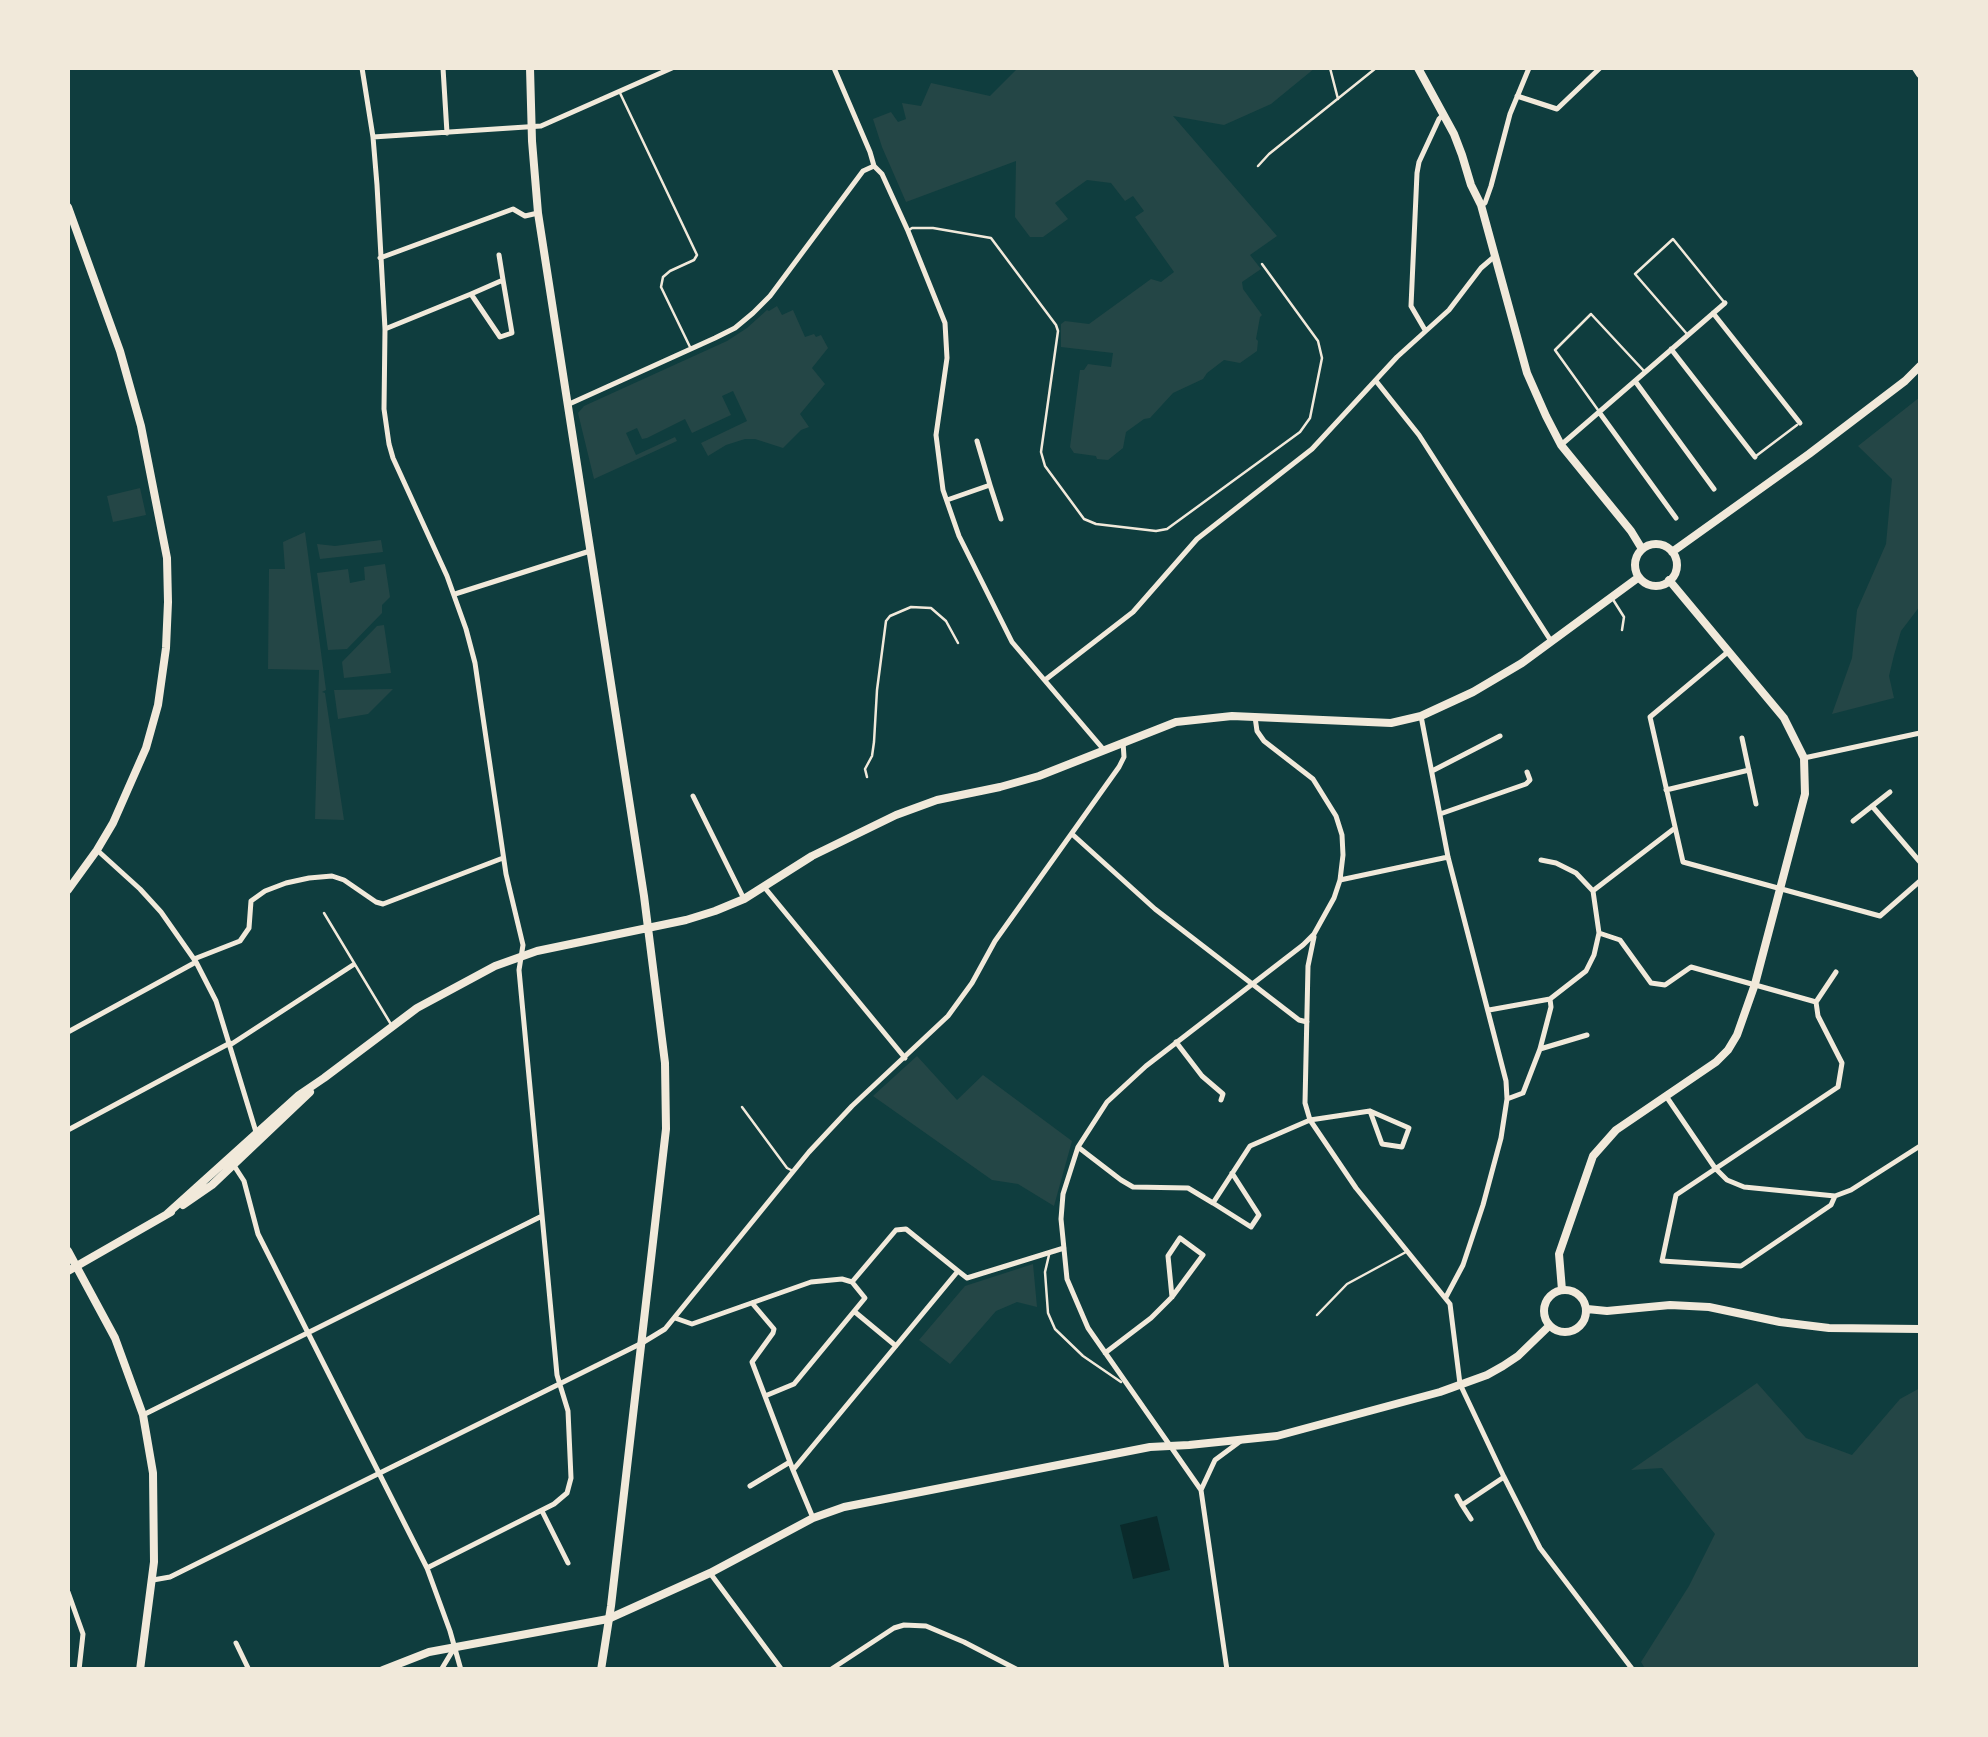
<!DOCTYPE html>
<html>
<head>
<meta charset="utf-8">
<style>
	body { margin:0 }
	#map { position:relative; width:1988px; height:1737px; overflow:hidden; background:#0f3d3e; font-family:Ubuntu,sans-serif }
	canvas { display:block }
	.frame { position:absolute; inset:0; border:70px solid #f1e9da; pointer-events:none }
</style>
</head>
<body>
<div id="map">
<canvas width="1988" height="1737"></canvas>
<div class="frame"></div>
</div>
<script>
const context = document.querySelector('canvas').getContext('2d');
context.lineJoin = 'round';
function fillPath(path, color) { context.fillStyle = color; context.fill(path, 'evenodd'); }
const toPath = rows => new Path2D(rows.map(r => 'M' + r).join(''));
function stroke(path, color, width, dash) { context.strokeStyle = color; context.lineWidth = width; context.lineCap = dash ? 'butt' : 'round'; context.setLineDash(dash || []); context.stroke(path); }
fillPath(toPath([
	[1018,68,1315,68,1271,104,1224,125,1173,116,1277,236,1250,255,1261,269,1242,282,1243,289,1262,315,1260,317,1256,339,1258,341,1257,351,1240,363,1224,360,1207,373,1203,379,1173,393,1150,418,1144,419,1126,432,1123,448,1108,460,1097,459,1096,456,1074,453,1070,447,1080,370,1084,370,1088,364,1111,367,1113,353,1061,347,1061,324,1065,321,1089,324,1151,279,1161,282,1174,272,1135,217,1144,211,1133,196,1125,201,1111,183,1087,180,1055,203,1068,219,1043,237,1030,237,1015,217,1016,161,906,202,882,147,873,119,891,112,898,122,906,119,902,103,921,106,931,83,990,96],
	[777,306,782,315,793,310,805,337,814,334,816,337,821,335,828,348,812,368,825,384,800,414,809,427,801,430,783,448,755,439,745,439,726,445,708,456,701,443,747,421,733,391,722,396,731,415,692,433,685,419,647,438,642,439,637,428,626,433,636,455,675,437,677,441,594,479,578,413,584,406,727,341,747,328,767,310,769,311],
	[1920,397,1920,606,1901,631,1894,655,1889,676,1894,698,1832,714,1852,658,1857,610,1886,544,1892,479,1858,446],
	[140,488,146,515,113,522,107,496],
	[305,532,326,690,322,692,325,693,344,820,315,819,319,670,268,669,269,569,285,569,283,542],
	[381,540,383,552,320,559,317,544,335,546],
	[385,564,390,597,382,605,382,613,347,649,328,650,317,573,348,569,350,583,365,580,364,567],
	[384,625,391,673,344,678,342,662,377,626],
	[393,689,368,714,338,719,334,690],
	[917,1056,957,1100,983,1075,1072,1141,1054,1206,1018,1184,992,1180,873,1096],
	[1033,1264,1037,1307,1017,1302,996,1311,950,1364,919,1340,965,1286],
	[1757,1383,1806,1438,1852,1455,1900,1399,1920,1388,1920,1669,1646,1670,1641,1662,1689,1586,1715,1534,1662,1468,1631,1470]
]), '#244646');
fillPath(toPath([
	[1157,1516,1170,1570,1133,1579,1120,1525]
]), '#0a2a2b');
stroke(toPath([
	[1330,68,1338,99],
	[620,93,697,255,694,260,670,271,663,277,661,287,690,347],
	[1258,166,1269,154,1376,68],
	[909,230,912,228,933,228,991,238,1056,325,1058,331,1041,452,1045,466,1084,519,1096,524,1156,531,1167,529,1300,432,1310,418,1322,358,1318,341,1262,264],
	[1687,334,1635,274,1673,239,1724,302],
	[1598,410,1555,350,1591,314,1644,371],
	[1756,456,1797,425],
	[1612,598,1624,617,1622,630],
	[867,777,865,769,872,756,874,742,877,690,886,621,890,616,911,607,931,608,946,621,958,643],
	[324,913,392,1026],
	[742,1107,787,1168,793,1171],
	[1049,1255,1045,1272,1048,1313,1055,1329,1083,1356,1121,1382],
	[1317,1315,1347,1284,1406,1252]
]), '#f1e9da', 2.5);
stroke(toPath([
	[362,68,373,137,377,185,385,329,384,409,389,444,393,458,447,576,466,629,475,663,506,874,523,945,519,970,557,1375,568,1411,571,1478,567,1493,554,1504,427,1568],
	[443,68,447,133],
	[834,68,870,152,874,166,882,174,908,231,945,323,947,358,936,435,943,490,959,536,1012,642,1104,750],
	[1517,96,1557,109,1600,68],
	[373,137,541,126,672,68],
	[1481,205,1485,203,1491,186,1510,114,1529,68],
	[499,255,503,280],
	[380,258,513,209,525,216,538,213],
	[1713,313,1800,423],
	[385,329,471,294,500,337,512,333,503,280,471,294],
	[1425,330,1411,306,1417,173,1419,162,1439,119,1444,114],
	[1671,349,1755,457],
	[1376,381,1419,435,1551,641],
	[1635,381,1714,489],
	[567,405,715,338,735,328,753,313,770,296,863,171,874,166],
	[1599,412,1676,518],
	[977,441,990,485],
	[1561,445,1725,303],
	[947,500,990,485,1001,519],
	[455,594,590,551],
	[1729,651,1650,717,1683,862,1880,916,1920,881],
	[1045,680,1133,612,1197,539,1312,449,1397,357,1449,310,1481,268,1495,256],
	[1421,716,1448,857,1506,1081,1507,1099,1501,1138,1483,1205,1463,1265,1446,1297],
	[1742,738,1756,804],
	[1804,758,1920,733],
	[1432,771,1500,736],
	[1666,790,1749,770],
	[693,796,744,899],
	[1872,806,1920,862],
	[1440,814,1526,784,1530,780,1527,772],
	[1853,821,1890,792],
	[1072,834,1155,909,1299,1020,1307,1022],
	[97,850,140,889,161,912,196,962,216,1001,256,1132],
	[1340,880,1448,857],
	[765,888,905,1058],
	[1594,890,1675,828],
	[1599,933,1620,940,1651,983,1665,985,1691,967,1816,1002,1818,1016,1842,1063,1838,1087,1676,1195,1662,1261,1741,1266,1831,1205,1835,1196,1851,1190,1920,1146],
	[1314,937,1308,966,1305,1103,1310,1120,1356,1188,1450,1304,1460,1384,1504,1477,1540,1548,1633,1670],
	[194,959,240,941,249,928,251,901,265,891,286,883,309,878,332,876,344,880,376,902,383,904,503,858],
	[1816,1002,1836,972],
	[1489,1010,1550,999,1586,971,1594,955,1599,933,1593,891,1576,873,1556,863,1541,860],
	[68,1032,196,962],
	[1176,1042,1202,1076,1223,1094,1221,1100],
	[230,1045,353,965],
	[1540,1049,1587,1035],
	[1666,1096,1715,1168,1727,1180,1744,1187,1835,1196],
	[1507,1099,1523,1093,1540,1049,1551,1007,1550,999],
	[68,1130,230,1043],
	[1078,1147,1121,1180,1133,1187,1188,1188,1213,1203,1250,1146,1310,1120,1370,1111,1409,1128,1402,1147,1382,1144,1370,1111],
	[233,1164,244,1181,258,1234,427,1568,450,1631,461,1670],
	[1213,1203,1251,1227,1259,1215,1232,1173],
	[958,1271,967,1278,1064,1248],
	[752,1303,774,1329,773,1333,752,1362,793,1470],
	[855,1312,896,1346],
	[675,1318,692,1324,811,1282,842,1279,852,1282,865,1298,794,1384,765,1396],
	[1105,1353,1151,1318,1172,1297,1203,1255,1180,1238,1168,1256,1172,1297],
	[143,1415,542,1216],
	[750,1486,790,1462],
	[1201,1490,1215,1460,1242,1440],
	[1457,1496,1462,1505,1504,1477],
	[1462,1505,1471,1519],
	[542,1511,568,1563],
	[813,1518,793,1470,958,1271,906,1229,896,1230,852,1282],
	[710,1573,782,1670],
	[153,1580,170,1577,642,1343,665,1329,809,1152,852,1106,948,1016,972,983,995,941,1119,767,1124,757,1123,742],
	[68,1592,83,1634,79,1670],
	[236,1643,249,1670],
	[441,1670,453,1650],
	[830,1670,894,1628,904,1625,926,1626,964,1642,1018,1670],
	[1227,1670,1201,1490,1088,1328,1067,1279,1061,1219,1063,1194,1078,1147,1107,1102,1146,1066,1303,945,1314,934,1334,898,1340,880,1343,855,1342,835,1336,816,1313,779,1264,741,1257,731,1255,717]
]), '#f1e9da', 5);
stroke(toPath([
	[530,68,532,141,538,213,644,896,665,1063,666,1129,611,1606,601,1670],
	[1418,68,1454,134,1462,155,1471,185,1481,205,1527,373,1546,416,1561,445,1631,531,1642,549],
	[68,207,120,351,141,426,167,558,168,602,166,648,158,705,146,748,113,823,97,850,68,890],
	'1635 565a21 21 0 1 1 42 0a21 21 0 1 1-42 0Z',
	[1672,552,1809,454,1905,381,1920,366],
	[183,1205,212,1185,310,1092],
	[167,1214,299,1095,324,1078,417,1008,495,966,537,951,686,920,715,911,744,899,812,856,896,815,937,800,1000,787,1039,776,1176,722,1232,716,1391,723,1421,716,1473,692,1522,663,1639,577],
	[68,1271,171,1212],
	[1562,1290,1559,1254,1593,1156,1616,1130,1716,1062,1728,1050,1737,1035,1755,984,1805,794,1804,758,1784,718,1669,580]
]), '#f1e9da', 8);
stroke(toPath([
	[1916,68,1920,74],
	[68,1251,115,1338,143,1415,153,1473,154,1562,140,1670],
	'1544 1311a21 21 0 1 1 42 0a21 21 0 1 1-42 0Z',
	[1587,1309,1607,1311,1670,1305,1709,1307,1780,1322,1829,1328,1920,1329],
	[383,1670,429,1652,608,1619,710,1573,813,1518,844,1507,1150,1447,1189,1445,1277,1436,1440,1392,1487,1375,1503,1366,1518,1356,1549,1326]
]), '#f1e9da', 8);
</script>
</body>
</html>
